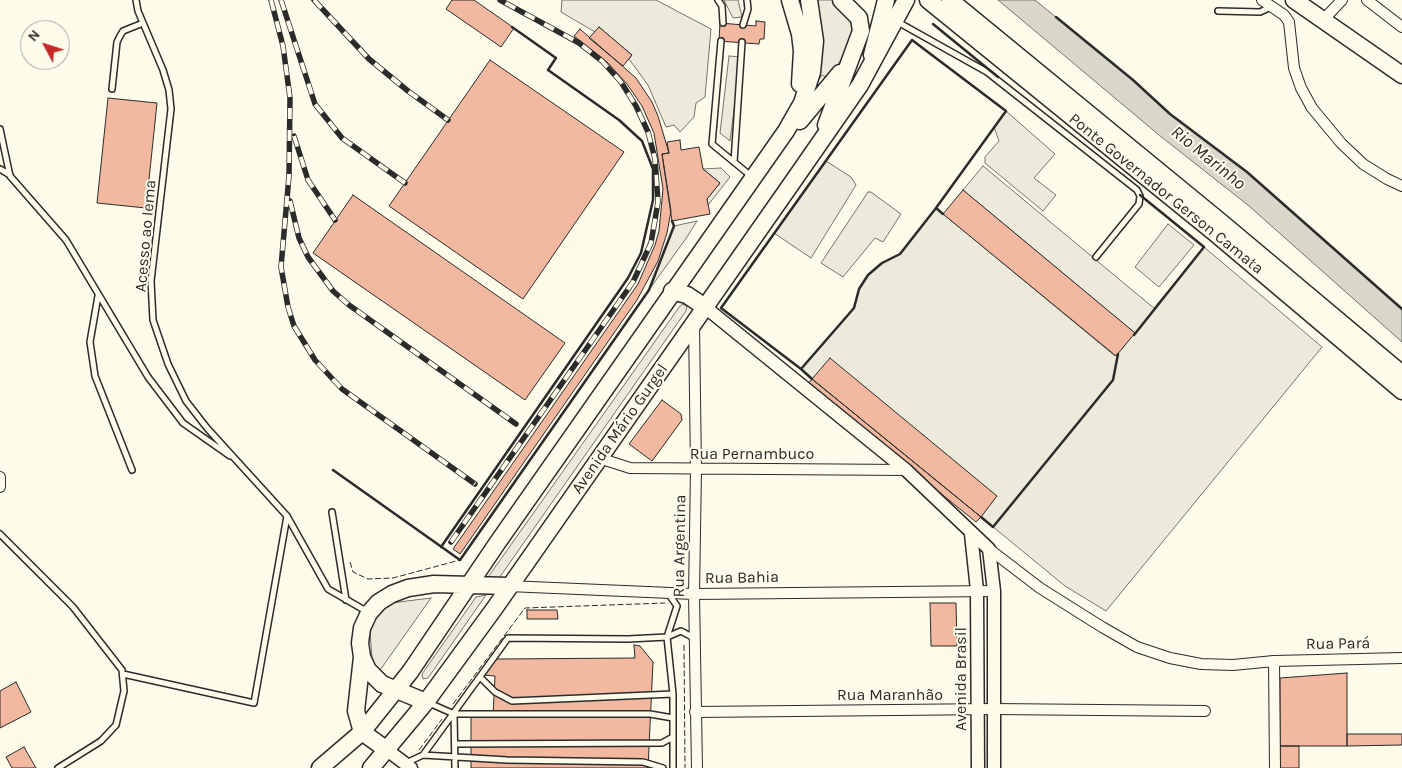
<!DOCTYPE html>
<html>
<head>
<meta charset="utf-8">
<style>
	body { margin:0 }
	#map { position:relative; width:1402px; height:768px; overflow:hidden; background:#fdfbea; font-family:Karla,sans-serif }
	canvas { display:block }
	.north { position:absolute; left:20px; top:20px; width:50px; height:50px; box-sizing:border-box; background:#fdfbea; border:1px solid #a9a89e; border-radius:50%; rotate:310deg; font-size:14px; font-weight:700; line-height:20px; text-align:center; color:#2b2b2b }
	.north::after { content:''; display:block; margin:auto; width:18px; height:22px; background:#c62828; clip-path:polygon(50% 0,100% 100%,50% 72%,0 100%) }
</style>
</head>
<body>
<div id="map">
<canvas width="1402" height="768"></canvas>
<div class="north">N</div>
</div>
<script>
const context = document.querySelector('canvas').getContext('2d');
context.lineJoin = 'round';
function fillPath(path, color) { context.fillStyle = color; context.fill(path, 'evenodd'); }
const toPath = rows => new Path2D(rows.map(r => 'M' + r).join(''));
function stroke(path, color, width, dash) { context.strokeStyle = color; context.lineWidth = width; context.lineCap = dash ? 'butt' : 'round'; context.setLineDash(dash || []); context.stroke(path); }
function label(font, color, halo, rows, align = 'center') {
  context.font = font + ' Karla,sans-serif'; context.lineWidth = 4; context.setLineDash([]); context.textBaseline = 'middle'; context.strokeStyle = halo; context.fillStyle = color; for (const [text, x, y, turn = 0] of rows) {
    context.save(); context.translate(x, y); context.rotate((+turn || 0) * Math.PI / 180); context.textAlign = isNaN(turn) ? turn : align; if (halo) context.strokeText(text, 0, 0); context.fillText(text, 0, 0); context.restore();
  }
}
const green = toPath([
	[724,0,738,0,742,17,733,18,724,0],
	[729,56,741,57,730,141,720,133,729,56],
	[1006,111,1055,154,1034,178,1056,195,1043,211,985,163,985,157,999,141,994,127,1006,111],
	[826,161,851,177,856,185,811,258,774,233,826,161],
	[721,168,730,177,708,205,707,199,720,183,703,169,721,168],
	[868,192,871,192,901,214,883,242,875,238,843,277,821,263,868,192],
	[936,208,1115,356,1204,247,1322,347,1106,611,1065,586,801,369,854,308,859,289,868,275,882,263,900,254,936,208],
	[697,221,687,237,649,290,674,226,697,221],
	[1168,224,1194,245,1159,287,1135,267,1168,224],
	[683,304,687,307,686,311,497,581,486,580,680,306,683,304],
	[486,595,428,678,423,679,422,674,476,597,486,595],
	[431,598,378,673,373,670,370,633,372,624,378,615,391,603,431,598]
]);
fillPath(green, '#ecebdb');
stroke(green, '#74746e', 1);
const parking = toPath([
	[562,0,656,0,711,29,705,97,696,103,694,117,680,132,674,125,666,127,648,85,629,59,632,55,599,27,595,32,561,12,562,0],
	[814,0,852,0,862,9,851,19,856,26,851,35,855,41,828,78,822,75,818,81,814,0],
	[983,166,1155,309,1135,333,963,190,983,166]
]);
fillPath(parking, '#eceadb');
stroke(parking, '#74746e', 1);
const water = toPath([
	[998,0,1035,0,1133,80,1170,114,1247,172,1402,309,1402,342,1249,206,1159,135,998,0]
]);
fillPath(water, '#d8d7c9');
stroke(water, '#74746e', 1);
const building = toPath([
	[452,0,474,0,514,28,501,47,446,9,452,0],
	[756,21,765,22,764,39,760,39,759,44,719,41,720,23,756,26,756,21],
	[599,27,632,55,623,66,589,38,599,27],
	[580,29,636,78,652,102,658,116,669,153,662,154,671,211,667,233,658,261,637,300,460,554,453,549,638,284,655,245,659,231,663,189,654,133,642,106,627,84,607,62,574,36,580,29],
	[490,60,624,152,523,299,389,206,490,60],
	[108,98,157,103,146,208,97,203,108,98],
	[680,140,681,150,699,147,703,169,720,183,707,199,710,214,672,221,662,154,669,153,667,142,680,140],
	[963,190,1135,333,1116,356,943,214,963,190],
	[353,195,565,343,525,400,313,253,353,195],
	[830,358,997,496,981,517,812,379,830,358],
	[812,379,981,517,976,522,807,385,812,379],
	[662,400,681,414,682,420,652,461,629,444,662,400],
	[930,603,956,603,957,646,931,646,930,603],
	[527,610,557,610,558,619,527,619,527,610],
	[634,645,640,646,653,662,648,768,471,768,471,716,493,716,495,676,483,675,495,659,635,658,634,645],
	[1347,673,1347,746,1280,746,1280,678,1347,673],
	[16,682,31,712,0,728,0,691,16,682],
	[1347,734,1402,734,1402,745,1347,746,1347,734],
	[1280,746,1299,746,1299,768,1280,768,1280,746],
	[24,747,36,768,12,768,6,757,24,747]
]);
fillPath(building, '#f2b8a0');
stroke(building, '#2b2b2b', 1);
const service = toPath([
	[136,0,138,11,163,70,169,90,171,109,151,281,153,320,168,364,186,401,207,428,287,516,328,589,366,611],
	[718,0,722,6,723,23],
	[1218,11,1260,12,1271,7],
	[896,21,987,72,1137,190,1140,196,1139,204,1096,257],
	[743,25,748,9,747,0],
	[721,41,712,144,751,176],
	[112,89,117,42,120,36,123,31,143,23],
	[0,129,10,176,66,240,148,377,183,423,230,456],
	[734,162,742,42],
	[0,169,10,175],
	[98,296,90,342,95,376,132,470],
	[332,512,346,600],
	[0,534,73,607,122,670,124,691,116,725,101,741,58,768],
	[668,593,677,606,667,637,673,694,673,768],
	[123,674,254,703,287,516],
	[480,677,495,692,512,701,673,694],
	[429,703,454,714,650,714,673,718],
	[454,714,455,768],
	[455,744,662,743,673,737],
	[423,755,508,638,628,639,667,637,681,631,694,638],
	[406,763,423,755,507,760,643,762,663,768]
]);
const minor = toPath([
	[1262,0,1284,15,1289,22,1294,68,1301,88,1312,108,1341,143,1363,164,1387,179,1402,186],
	[1367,0,1402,27],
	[1323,20,1342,0],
	[694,324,696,469,694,594,697,768],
	[599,458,630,468,906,470],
	[0,477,0,487],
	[989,549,1040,588,1102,627,1137,647,1170,658,1201,664,1233,665,1274,661,1402,658],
	[508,586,694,594,994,591],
	[1274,661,1275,768],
	[695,712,994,709,1205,711]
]);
const tertiary = toPath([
	[705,307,906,470,989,549,994,591,994,768],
	[971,534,977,590,978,768],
	[387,750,411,768]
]);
const primary = toPath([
	[790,0,800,34,802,51,800,84],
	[928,0,1215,233,1402,391],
	[950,0,1222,223,1402,374],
	[1294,0,1402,75],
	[872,55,886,0],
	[800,121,840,73],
	[826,125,861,31,859,18,841,0],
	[672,291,687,295,705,307],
	[362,657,368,670,382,684,426,702],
	[387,750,362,732,356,711,362,657,360,643,362,628,369,613,379,602,392,594,408,588,434,584,508,586],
	[320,768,362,732,410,672,498,542,786,131,802,103,812,72,815,41,809,0],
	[371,768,426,702,494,609,794,180,860,85,906,0]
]);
stroke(service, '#2b2b2b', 8);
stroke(minor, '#2b2b2b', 12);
stroke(tertiary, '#2b2b2b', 15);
stroke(primary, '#2b2b2b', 19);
stroke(service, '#fdfbea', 5);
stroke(minor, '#fdfbea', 10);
stroke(tertiary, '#fdfbea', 12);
stroke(primary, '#fdfbea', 16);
const rail = toPath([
	[271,0,283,46,290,98,289,176,281,267,288,307,294,326,315,360,342,389,475,484],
	[281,0,315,104,342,138,405,183],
	[314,0,369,59,408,91,448,120],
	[294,136,308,180,335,220],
	[290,201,299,238,308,257,333,291,349,305,516,424],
	[451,542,633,282,651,243,658,202,655,159,648,132,636,106,621,82,602,61,579,43,500,0]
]);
stroke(rail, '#2b2b2b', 5.5);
stroke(rail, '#fdfbea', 4, [11]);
stroke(toPath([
	[350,562,353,572,368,579,393,578,460,560],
	[684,645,685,768],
	[453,704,525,608,665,603],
	[419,750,442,719]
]), '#2b2b2b', 1, [6, 2.5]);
stroke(toPath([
	[1056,17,1133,80,1170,114,1247,172,1402,309],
	[933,24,998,77],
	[1134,335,1204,247,1140,195],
	[801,369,721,308,912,40,1006,111,936,208],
	[812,379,801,369,854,308,859,289,868,275,882,263,900,254,936,208,943,214],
	[333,470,460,560,649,290,674,226,672,221],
	[981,517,993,527,1113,380,1118,354],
	[441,547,628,278,641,253,653,200,653,169,642,141,619,120,548,70,556,58,512,27]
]), '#2b2b2b', 2.5);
label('16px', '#2b2b2b', '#fdfbea', [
	["Ponte Governador Gerson Camata",1166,194,39],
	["Acesso ao Iema",146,236,-85],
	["Avenida Mário Gurgel",620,429,-55],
	["Rua Pernambuco",752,454],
	["Rua Argentina",680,546,-89],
	["Rua Bahia",742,578,-1],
	["Rua Pará",1338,644,-1],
	["Avenida Brasil",961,679,-90],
	["Rua Maranhão",890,695]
]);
label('italic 18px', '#2b2b2b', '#fdfbea', [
	["Rio Marinho",1208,158,39]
]);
</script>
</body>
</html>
